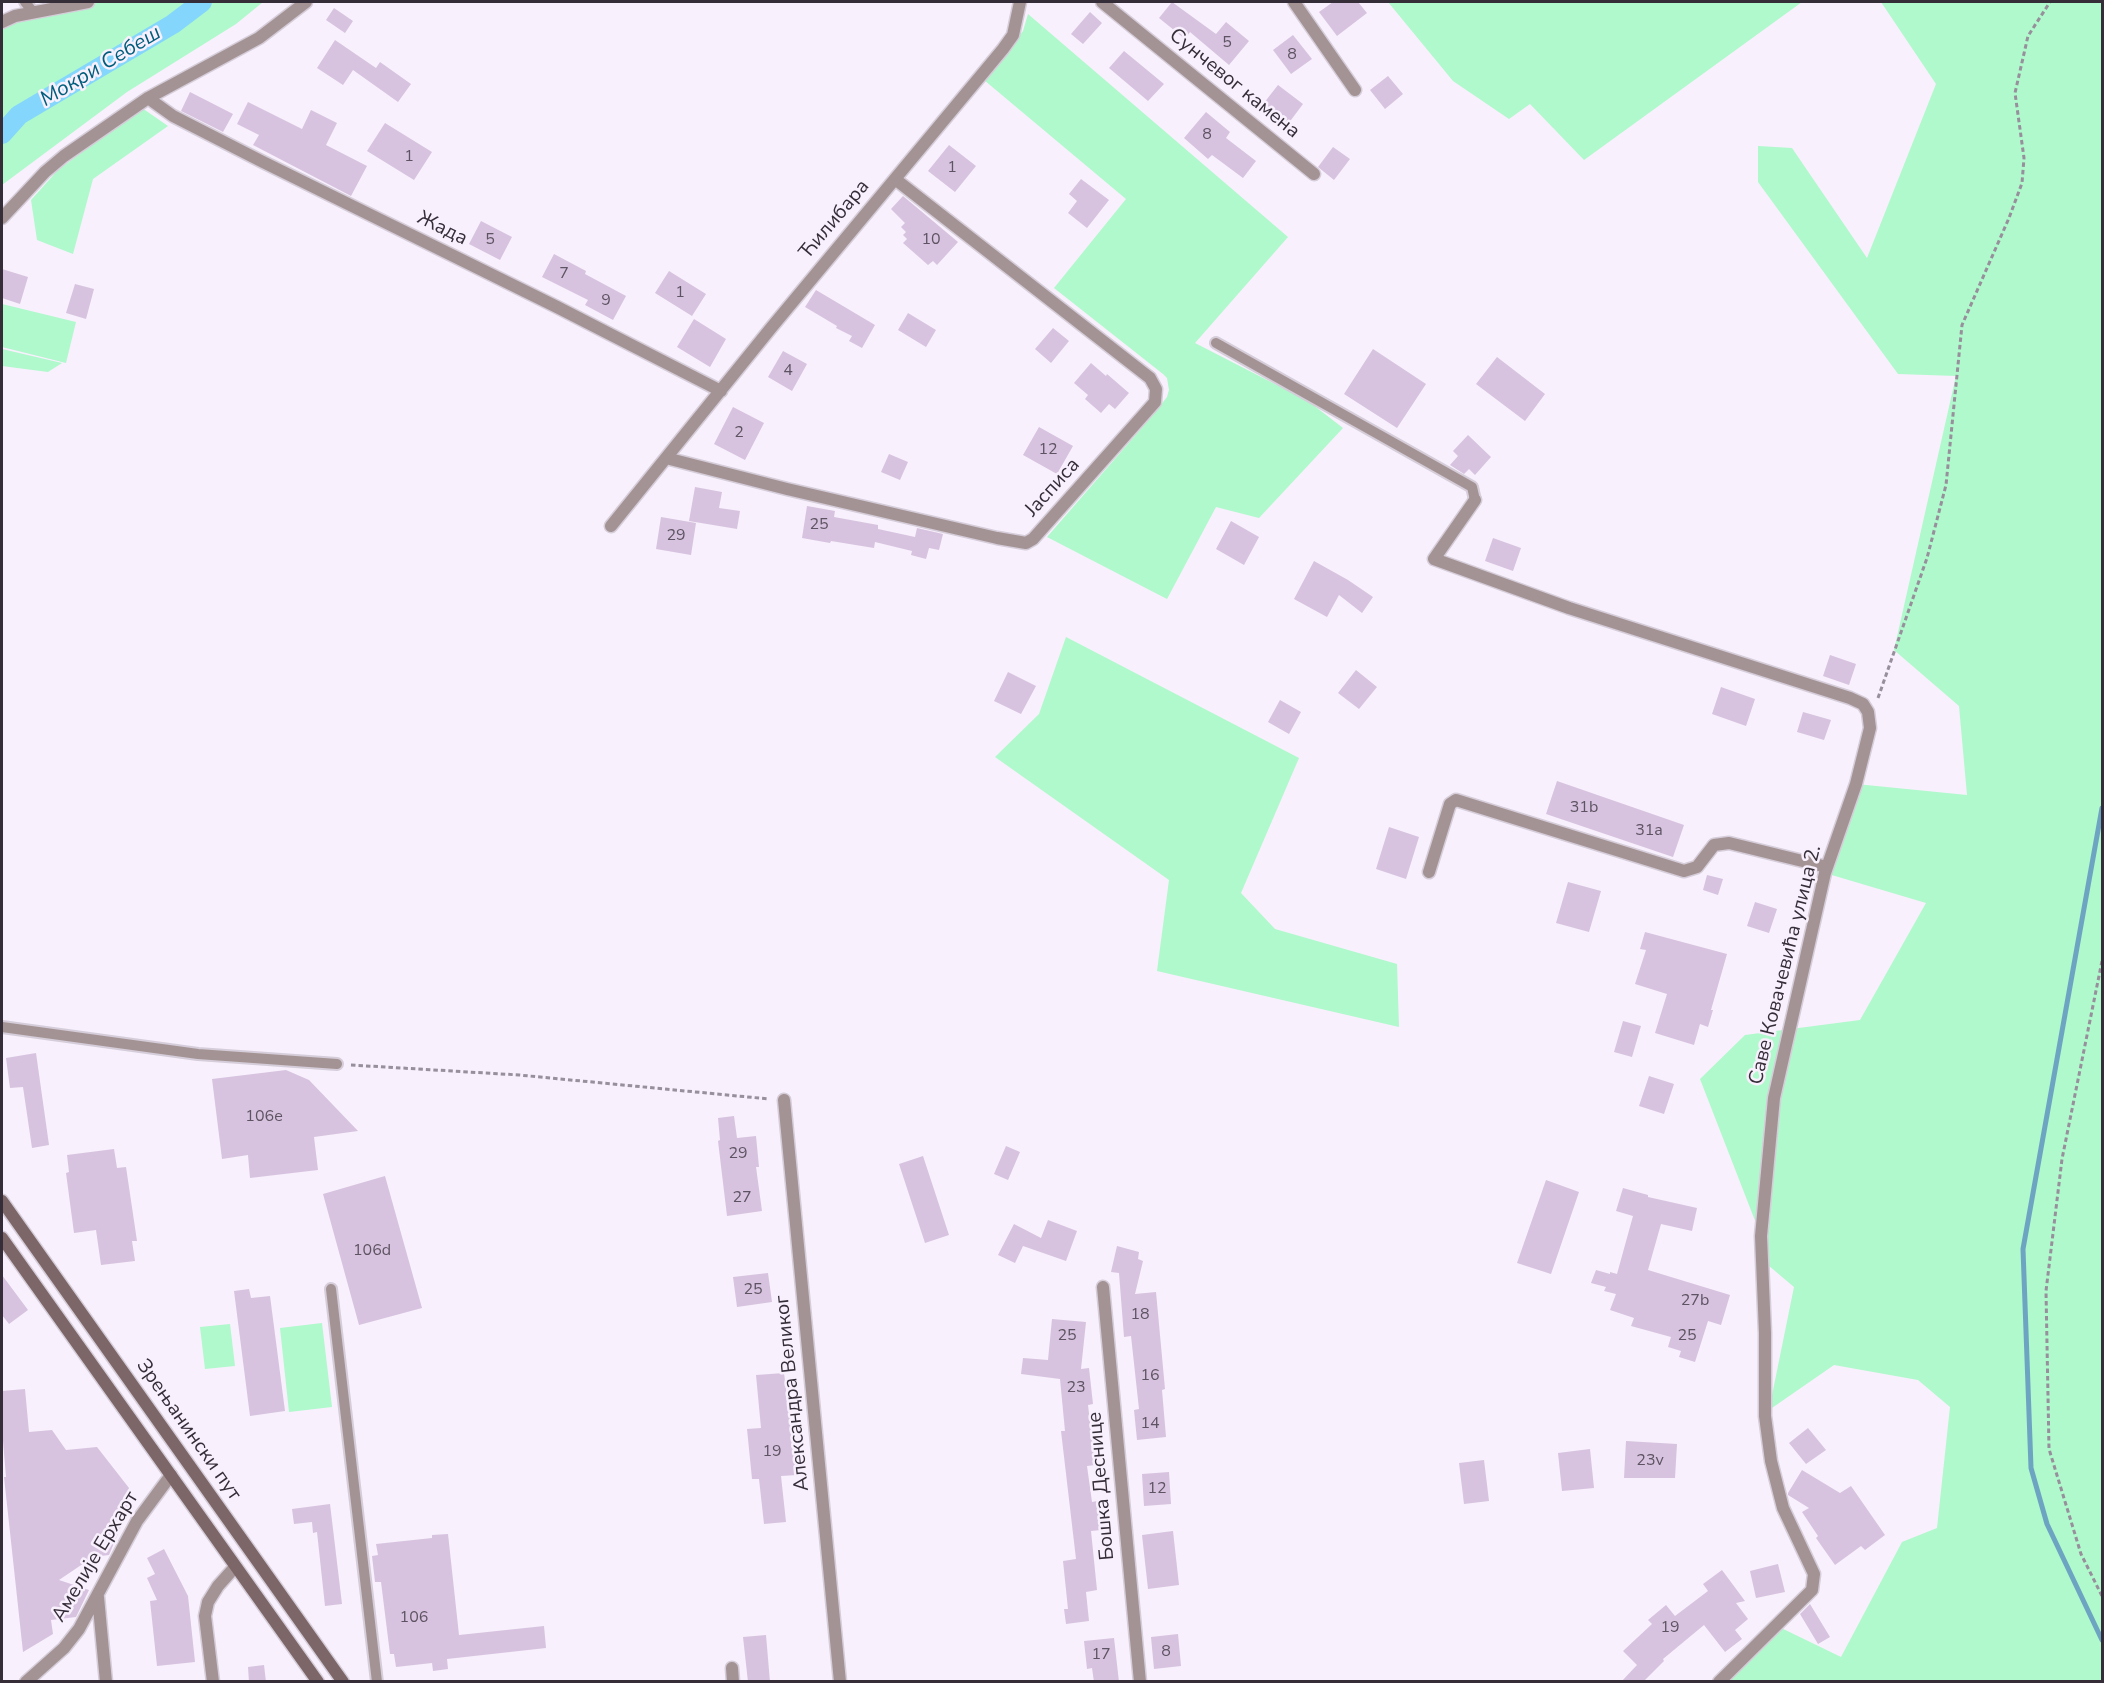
<!DOCTYPE html>
<html>
<head>
<meta charset="utf-8">
<style>
	body { margin:0 }
	#map { position:relative; width:2104px; height:1683px; overflow:hidden; background:#f8f0fc; font-family:"Nunito Sans",sans-serif }
	canvas { display:block }
	.frame { position:absolute; inset:0; border:3px solid #352e39; pointer-events:none }
</style>
</head>
<body>
<div id="map">
<canvas width="2104" height="1683"></canvas>
<div class="frame"></div>
</div>
<script>
const context = document.querySelector('canvas').getContext('2d');
context.lineJoin = 'round';
function fillPath(path, color) { context.fillStyle = color; context.fill(path, 'evenodd'); }
const toPath = rows => new Path2D(rows.map(r => 'M' + r).join(''));
function stroke(path, color, width, dash) { context.strokeStyle = color; context.lineWidth = width; context.lineCap = dash ? 'butt' : 'round'; context.setLineDash(dash || []); context.stroke(path); }
function label(font, color, halo, rows, align = 'center') {
  context.font = font + ' "Nunito Sans",sans-serif'; context.lineWidth = 5; context.setLineDash([]); context.textBaseline = 'middle'; context.strokeStyle = halo; context.fillStyle = color; for (const [text, x, y, turn = 0] of rows) {
    context.save(); context.translate(x, y); context.rotate((+turn || 0) * Math.PI / 180); context.textAlign = isNaN(turn) ? turn : align; if (halo) context.strokeText(text, 0, 0); context.fillText(text, 0, 0); context.restore();
  }
}
fillPath(toPath([
	[88,2,263,2,236,24,127,92,2,185,2,22],
	[1388,2,1802,2,1584,160,1530,104,1509,119,1453,81],
	[1881,2,2102,2,2102,1681,1719,1681,1775,1625,1841,1657,1902,1542,1937,1528,1950,1407,1918,1380,1834,1365,1769,1410,1794,1287,1762,1260,1761,1236,1700,1079,1745,1035,1860,1020,1926,903,1825,873,1856,784,1967,795,1959,706,1894,650,1956,376,1898,374,1758,182,1758,146,1792,148,1867,258,1936,84],
	[1028,14,1288,237,1195,343,1308,401,1343,428,1259,518,1216,507,1167,599,1047,537,1153,415,1167,397,1169,390,1167,378,1163,374,1054,288,1126,199,984,80,1023,31],
	[142,108,168,126,93,179,73,254,37,240,31,200,58,170],
	[2,304,76,322,66,363,2,347],
	[2,349,62,363,48,372,2,366],
	[1066,637,1299,758,1241,893,1275,929,1397,964,1399,1027,1157,971,1169,880,995,757,1039,714],
	[322,1323,332,1407,289,1412,280,1328],
	[230,1324,235,1366,205,1369,200,1327]
]), '#aff9cc');
stroke(toPath([
	[2102,808,2023,1249,2031,1468,2047,1524,2102,1640]
]), '#6da4c2', 5);
stroke(toPath([
	[2,134,19,115,173,24,202,2]
]), '#85d6fc', 20);
fillPath(toPath([
	[1172,2,1216,34,1226,22,1249,41,1229,65,1190,32,1185,39,1159,18],
	[1333,2,1358,2,1367,13,1337,36,1319,12],
	[334,8,353,21,345,33,326,20],
	[1090,12,1102,23,1083,44,1071,34],
	[1293,35,1312,59,1291,74,1273,50],
	[335,40,376,68,380,62,411,84,398,102,353,70,343,85,317,68],
	[1124,51,1164,84,1148,101,1109,68],
	[1388,76,1403,94,1385,109,1370,90],
	[1278,85,1303,104,1285,128,1260,108],
	[190,92,233,114,223,132,181,111],
	[248,102,302,129,311,110,337,123,326,145,367,166,351,196,253,145,259,135,237,124],
	[1206,112,1230,132,1226,138,1256,161,1243,178,1212,155,1208,159,1184,138],
	[385,123,432,152,414,180,367,151],
	[949,145,976,166,955,192,928,171],
	[1333,147,1350,159,1334,180,1318,167],
	[1081,179,1109,200,1087,228,1068,213,1077,201,1069,194],
	[903,196,958,242,937,265,933,261,928,265,903,243,907,239,903,235,906,232,901,227,905,223,891,209],
	[481,221,512,237,500,260,469,244],
	[554,254,586,271,585,274,626,296,613,320,585,305,588,300,542,277],
	[2,269,28,277,20,304,2,298],
	[669,271,706,294,692,316,655,293],
	[75,284,94,289,86,319,66,313],
	[816,290,875,325,862,348,849,341,852,336,836,328,837,326,805,307],
	[908,313,936,330,926,347,898,330],
	[694,319,726,339,710,367,677,347],
	[1053,328,1069,341,1051,363,1035,349],
	[1373,349,1426,384,1397,428,1344,394],
	[783,351,807,364,792,391,768,377],
	[1497,357,1545,394,1525,421,1476,384],
	[1091,363,1106,376,1107,374,1129,393,1115,409,1109,404,1101,413,1085,399,1088,395,1074,383],
	[733,407,764,423,745,460,714,444],
	[1039,427,1073,446,1057,474,1023,455],
	[1468,435,1491,457,1475,475,1469,469,1464,474,1450,465,1458,456,1453,451],
	[889,454,908,462,900,480,881,472],
	[695,487,722,492,719,508,740,511,737,529,689,521],
	[807,506,835,511,834,517,878,525,878,529,915,537,917,528,943,534,939,550,929,548,926,559,911,555,912,551,875,542,874,548,831,541,830,543,802,538],
	[661,517,696,523,691,555,656,549],
	[1231,521,1259,537,1244,565,1216,549],
	[1493,538,1521,548,1513,571,1485,561],
	[1314,561,1348,580,1373,597,1362,613,1339,595,1327,617,1294,599],
	[1830,655,1856,664,1849,685,1823,676],
	[1356,670,1377,687,1359,709,1338,693],
	[1008,672,1036,686,1021,714,994,701],
	[1721,687,1755,699,1746,726,1712,714],
	[1280,700,1301,712,1289,734,1268,722],
	[1803,712,1831,720,1824,740,1797,732],
	[1557,781,1684,825,1673,857,1546,814],
	[1389,827,1419,837,1406,879,1376,869],
	[1707,875,1723,879,1718,895,1703,890],
	[1568,882,1601,891,1589,932,1556,923],
	[1755,902,1777,909,1769,933,1747,926],
	[1645,932,1727,954,1711,1010,1713,1010,1708,1027,1700,1024,1694,1045,1655,1033,1667,994,1635,984,1646,950,1640,949],
	[1623,1021,1641,1026,1632,1057,1614,1052],
	[36,1053,49,1145,32,1148,23,1087,10,1088,6,1058],
	[286,1070,309,1080,358,1131,314,1137,318,1170,250,1178,248,1155,222,1159,212,1079],
	[1649,1076,1674,1084,1664,1114,1639,1106],
	[734,1116,737,1138,756,1136,759,1167,756,1167,762,1211,727,1216,718,1141,720,1140,718,1118],
	[1006,1146,1020,1152,1008,1180,994,1174],
	[114,1149,117,1168,126,1167,137,1241,132,1241,135,1261,101,1265,96,1230,74,1233,66,1173,69,1172,67,1155],
	[923,1156,949,1235,925,1243,899,1164],
	[385,1176,422,1308,359,1325,323,1194],
	[1546,1180,1579,1192,1551,1274,1517,1263],
	[1623,1188,1648,1195,1648,1197,1697,1208,1692,1231,1661,1224,1648,1270,1730,1295,1721,1325,1708,1321,1695,1362,1679,1357,1681,1351,1668,1347,1671,1337,1631,1326,1634,1318,1610,1310,1616,1294,1604,1291,1606,1287,1591,1283,1596,1270,1610,1274,1610,1272,1617,1274,1633,1216,1616,1211],
	[1048,1220,1077,1231,1066,1261,1023,1246,1015,1263,998,1255,1014,1224,1041,1238],
	[1117,1246,1139,1252,1138,1259,1143,1261,1135,1294,1156,1292,1165,1389,1162,1390,1166,1437,1137,1440,1134,1410,1139,1409,1131,1336,1124,1337,1119,1273,1111,1272],
	[768,1273,772,1302,737,1307,733,1277],
	[2,1275,28,1310,9,1324,2,1315],
	[249,1289,251,1298,270,1296,285,1411,250,1416,234,1291],
	[1052,1319,1086,1322,1081,1369,1089,1368,1093,1404,1088,1405,1095,1465,1087,1466,1092,1502,1097,1501,1101,1530,1091,1531,1097,1590,1086,1592,1089,1621,1066,1624,1064,1609,1068,1609,1063,1561,1076,1559,1061,1431,1065,1431,1060,1379,1021,1374,1023,1358,1048,1360],
	[784,1373,797,1475,781,1476,786,1522,764,1524,759,1479,752,1479,747,1429,761,1428,756,1375],
	[25,1389,29,1432,52,1430,66,1450,97,1447,129,1488,130,1505,109,1555,93,1557,59,1580,89,1590,76,1617,51,1620,53,1634,23,1652,4,1477,6,1477,2,1429,2,1391],
	[1808,1428,1826,1450,1806,1464,1789,1443],
	[1626,1441,1677,1444,1675,1478,1624,1478],
	[1590,1449,1594,1488,1562,1491,1558,1453],
	[1484,1460,1489,1501,1464,1504,1459,1463],
	[1802,1470,1840,1493,1851,1486,1885,1535,1865,1550,1861,1546,1835,1565,1816,1538,1818,1536,1802,1512,1809,1508,1788,1495,1788,1493],
	[1169,1472,1171,1504,1144,1506,1142,1474],
	[330,1504,342,1604,325,1606,317,1532,313,1533,312,1522,294,1524,292,1509],
	[1173,1531,1179,1585,1148,1589,1142,1535],
	[448,1534,459,1635,544,1626,546,1648,447,1659,448,1669,433,1671,432,1663,396,1667,394,1654,390,1654,381,1582,375,1582,372,1556,378,1555,376,1544,432,1538,432,1535],
	[164,1549,188,1596,195,1662,157,1666,150,1601,157,1600,147,1578,155,1574,147,1558],
	[1778,1564,1785,1592,1756,1598,1750,1571],
	[1722,1570,1745,1601,1736,1603,1748,1619,1735,1630,1742,1639,1725,1652,1704,1625,1663,1659,1664,1661,1643,1682,1621,1682,1637,1665,1623,1651,1652,1624,1648,1620,1666,1605,1675,1616,1708,1591,1703,1584],
	[1810,1604,1830,1637,1818,1644,1800,1614],
	[1178,1634,1181,1666,1154,1669,1151,1637],
	[766,1635,770,1682,748,1682,743,1637],
	[1114,1638,1119,1682,1094,1682,1092,1668,1087,1669,1084,1641],
	[264,1665,266,1682,249,1682,248,1667]
]), '#d7c3df');
const service = toPath([
	[25,2,33,12],
	[1216,343,1472,487,1475,500],
	[2,1027,198,1054,337,1064],
	[331,1289,377,1682]
]);
const minor = toPath([
	[1102,2,1314,174],
	[1294,2,1355,90],
	[2,22,15,16,88,2],
	[148,98,173,116,261,161,557,307,721,391],
	[2,218,45,172,64,156,148,98,259,38,306,2],
	[666,458,787,489,997,538,1026,543,1033,539,1155,402,1156,389,1150,378,895,179],
	[1475,500,1434,559,1569,608,1850,698,1863,704,1868,712,1870,728,1856,784,1825,873,1774,1098,1761,1236,1765,1333,1765,1416,1771,1461,1783,1508,1814,1574,1812,1590,1719,1682],
	[611,526,771,328,1003,49,1013,35,1020,2],
	[1429,872,1450,804,1456,800,1684,871,1697,867,1714,845,1729,843,1827,867],
	[784,1100,840,1682],
	[1103,1287,1140,1682],
	[98,1597,106,1682],
	[732,1668,733,1682],
	[26,1682,64,1648,79,1629,137,1521,171,1475],
	[213,1682,205,1616,208,1602,218,1586,235,1567]
]);
const secondary = toPath([
	[2,1201,343,1682],
	[2,1238,318,1682]
]);
stroke(service, '#d5cdd9', 14);
stroke(minor, '#d5cdd9', 15);
stroke(secondary, '#d5cdd9', 15);
stroke(toPath([
	[1878,698,1927,558,1946,485,1962,325,2009,218,2022,183,2024,158,2015,93,2028,36,2050,2],
	[2102,961,2062,1159,2046,1291,2049,1449,2081,1554,2102,1596],
	[351,1065,519,1075,769,1099]
]), '#978f9b', 3, [4.5, 3]);
stroke(service, '#a49394', 10);
stroke(minor, '#a49394', 12);
stroke(secondary, '#7d6667', 12);
label('16px', '#5e5362', null, [
	["5",1227,43],
	["8",1292,55],
	["8",1207,135],
	["1",409,157],
	["1",952,168],
	["5",490,240],
	["10",931,240],
	["7",564,274],
	["1",680,293],
	["9",606,301],
	["4",788,371],
	["2",739,433],
	["12",1048,450],
	["25",819,525],
	["29",676,536],
	["31b",1584,808],
	["31a",1649,831],
	["106e",264,1117],
	["29",738,1154],
	["27",742,1198],
	["106d",372,1251],
	["25",753,1290],
	["27b",1695,1301],
	["18",1140,1315],
	["25",1067,1336],
	["25",1687,1336],
	["16",1150,1376],
	["23",1076,1388],
	["14",1150,1424],
	["19",772,1452],
	["23v",1650,1461],
	["12",1157,1489],
	["106",414,1618],
	["19",1670,1628],
	["8",1166,1652],
	["17",1101,1655]
]);
label('20px', '#352e39', '#f8f0fc', [
	["Сунчевог камена",1234,84,39],
	["Ћилибара",835,220,-50],
	["Жада",442,229,26],
	["Јасписа",1053,488,-48],
	["Саве Ковачевића улица 2.",1786,965,-76],
	["Александра Великог",793,1393,-96],
	["Зрењанински пут",188,1430,55],
	["Бошка Деснице",1102,1486,-95],
	["Амелије Ерхарт",96,1557,-59]
]);
label('italic 21px', '#005e7d', '#f8f0fc', [
	["Мокри Себеш",101,67,-31]
]);
</script>
</body>
</html>
